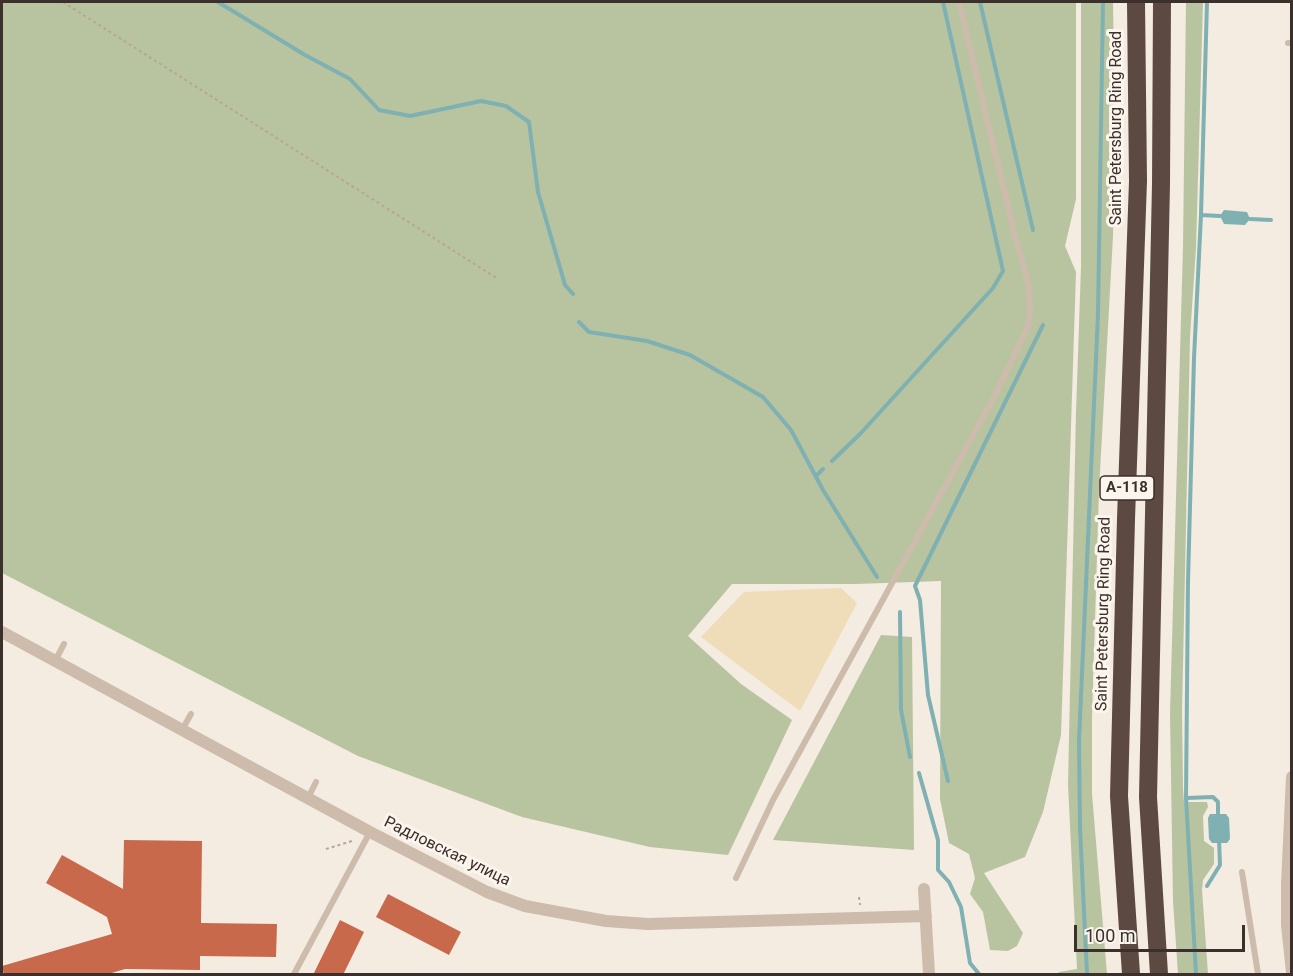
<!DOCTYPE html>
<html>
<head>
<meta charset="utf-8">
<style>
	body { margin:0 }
	#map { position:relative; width:1293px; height:976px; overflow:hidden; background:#f4ebe1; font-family:Roboto,sans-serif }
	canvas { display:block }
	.frame { position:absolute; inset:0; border:3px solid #3b302b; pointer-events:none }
	.scale { position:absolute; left:1074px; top:925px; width:171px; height:27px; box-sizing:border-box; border:3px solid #3b302b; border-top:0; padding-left:8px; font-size:18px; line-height:21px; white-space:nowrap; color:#3b302b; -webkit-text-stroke:4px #fbf5ee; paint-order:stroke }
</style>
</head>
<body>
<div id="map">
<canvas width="1293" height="976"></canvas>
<div class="frame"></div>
<div class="scale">100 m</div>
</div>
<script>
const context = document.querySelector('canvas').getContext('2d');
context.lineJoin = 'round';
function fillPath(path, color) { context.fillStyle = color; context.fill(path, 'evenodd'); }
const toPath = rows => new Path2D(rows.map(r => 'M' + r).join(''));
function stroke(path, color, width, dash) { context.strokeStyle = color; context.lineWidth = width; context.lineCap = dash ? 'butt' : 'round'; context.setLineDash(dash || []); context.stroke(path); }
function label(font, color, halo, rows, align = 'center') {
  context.font = font + ' Roboto,sans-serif'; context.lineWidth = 6; context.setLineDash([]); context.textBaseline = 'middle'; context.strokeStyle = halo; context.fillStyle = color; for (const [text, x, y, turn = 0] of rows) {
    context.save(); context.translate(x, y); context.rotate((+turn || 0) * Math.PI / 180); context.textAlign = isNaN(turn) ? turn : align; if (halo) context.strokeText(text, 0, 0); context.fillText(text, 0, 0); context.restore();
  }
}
fillPath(toPath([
	[2,2,1076,2,1076,199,1065,246,1076,272,1061,735,1043,812,1025,857,984,873,1023,933,1017,946,1008,951,990,950,983,912,970,894,975,878,969,854,949,843,940,799,941,581,855,584,732,584,688,636,741,684,792,720,728,855,650,847,522,817,358,756,2,573],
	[1081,2,1113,2,1115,136,1113,236,1099,490,1092,718,1092,794,1107,974,1058,974,1059,972,1077,969,1068,785,1076,412,1081,267],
	[1186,2,1203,2,1196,247,1190,337,1182,712,1183,788,1184,802,1207,802,1208,807,1203,816,1204,841,1214,848,1214,864,1203,880,1202,890,1208,974,1178,974,1173,901,1170,713,1183,246],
	[881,635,912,637,914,850,773,840]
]), '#b8c4a0');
fillPath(toPath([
	[841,588,857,603,800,711,701,637,744,592]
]), '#efdcb8');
fillPath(toPath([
	[1224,210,1247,212,1250,219,1245,225,1224,224,1220,216],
	[1210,814,1226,814,1229,818,1230,839,1227,843,1212,843,1209,839,1208,818]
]), '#7fb0b2');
stroke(toPath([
	[218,2,305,55,350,79,379,110,410,116,481,101,506,106,529,122,538,192,565,285,573,294],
	[980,2,1033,230],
	[1201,215,1220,216],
	[1250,219,1271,220],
	[579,322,589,332,647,341,690,355,763,397,791,430,823,490,877,577],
	[832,461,861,433,993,288,1003,271,943,2],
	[816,476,823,469],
	[900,612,901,710,910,757],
	[919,773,938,840,938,870,949,882,961,907,970,963,979,974],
	[948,781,928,695,920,600,915,586,1043,325],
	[1186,798,1213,797,1218,802,1218,817],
	[1207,886,1220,865,1219,839],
	[1087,974,1080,828,1079,741,1098,314,1103,2],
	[1196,974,1186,798,1188,581,1194,358,1201,215,1207,2]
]), '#7fb0b2', 4);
fillPath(toPath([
	[124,840,202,841,201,923,277,924,276,957,200,956,200,970,125,969,105,975,4,975,2,966,112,934,107,917,46,883,62,855,123,889],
	[388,894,461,932,449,955,376,917],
	[340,920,364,932,343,975,313,975]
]), '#c8694b');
stroke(toPath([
	[63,2,498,279],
	[326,849,352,841],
	[859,897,860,905]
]), '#b9a596', 2, [3, 3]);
stroke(toPath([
	[1288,43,1292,43],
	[55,661,64,644],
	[182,730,191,714],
	[308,798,316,782],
	[1242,872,1258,974],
	[736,878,773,800,993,399,1028,327,1030,307,1028,283,1013,228,959,2],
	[294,974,370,832]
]), '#cdbbac', 6);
stroke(toPath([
	[2,632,370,832,487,892,525,906,606,921,648,924,926,916],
	[1292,777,1287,884,1287,925,1292,972],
	[924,889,929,974]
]), '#cdbbac', 12);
stroke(toPath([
	[1131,974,1119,796,1126,519,1138,181,1136,2],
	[1159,974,1148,797,1161,184,1162,2]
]), '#5c4a42', 18);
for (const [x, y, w] of [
	[1127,488,54]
]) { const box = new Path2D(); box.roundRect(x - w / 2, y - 12, w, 24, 4.5); context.fillStyle = '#fbf5ee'; context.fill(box); stroke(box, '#3b302b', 1.5); }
label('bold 15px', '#3b302b', null, [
	["А-118",1127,488]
]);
label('16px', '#3b302b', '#fbf5ee', [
	["Saint Petersburg Ring Road",1117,128,-90],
	["Saint Petersburg Ring Road",1104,614,-89],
	["Радловская улица",447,852,26]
]);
</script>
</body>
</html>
